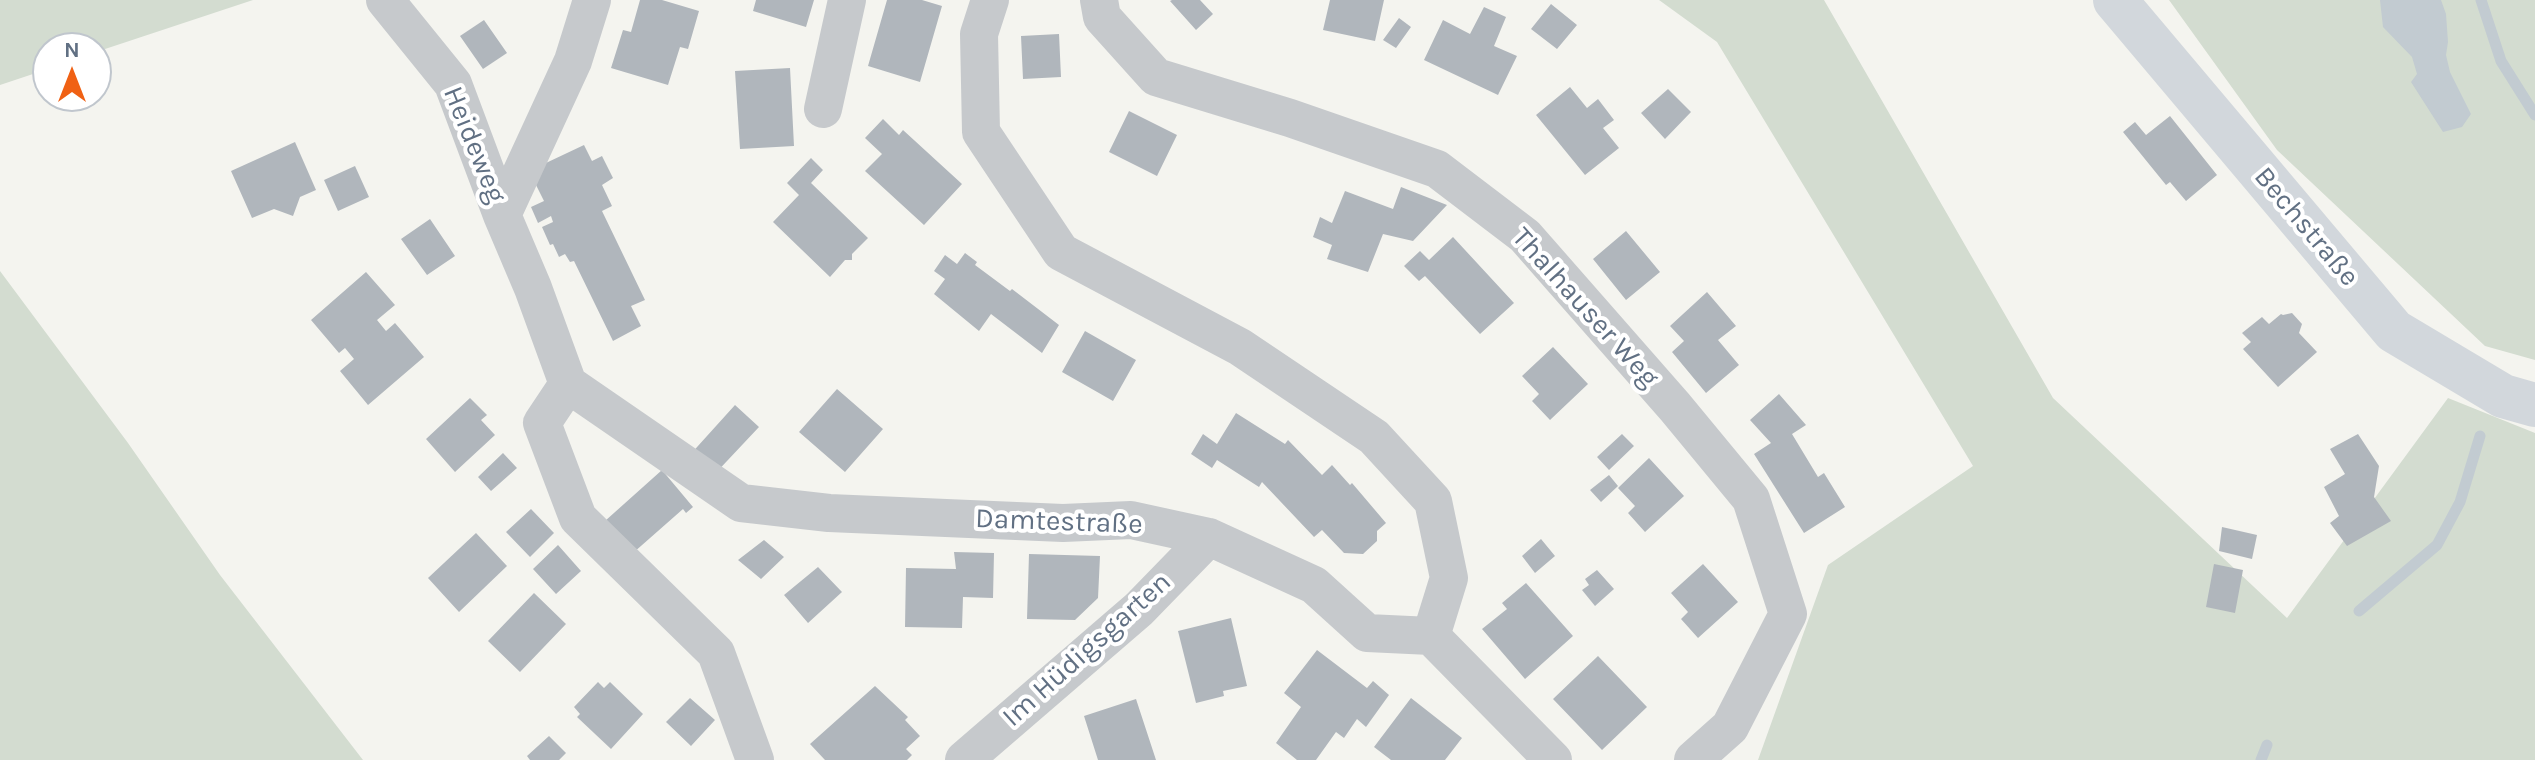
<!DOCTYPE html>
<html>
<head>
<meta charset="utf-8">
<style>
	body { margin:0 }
	#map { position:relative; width:2535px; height:760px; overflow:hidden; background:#f4f4ef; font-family:Karla,sans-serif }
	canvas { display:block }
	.north { position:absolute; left:32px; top:32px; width:80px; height:80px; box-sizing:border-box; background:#fff; border:2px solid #c0c6cd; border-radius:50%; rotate:0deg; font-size:22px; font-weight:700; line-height:32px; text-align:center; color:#617083 }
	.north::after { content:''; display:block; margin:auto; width:28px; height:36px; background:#f06114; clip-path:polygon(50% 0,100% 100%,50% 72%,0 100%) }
</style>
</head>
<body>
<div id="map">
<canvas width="2535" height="760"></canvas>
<div class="north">N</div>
</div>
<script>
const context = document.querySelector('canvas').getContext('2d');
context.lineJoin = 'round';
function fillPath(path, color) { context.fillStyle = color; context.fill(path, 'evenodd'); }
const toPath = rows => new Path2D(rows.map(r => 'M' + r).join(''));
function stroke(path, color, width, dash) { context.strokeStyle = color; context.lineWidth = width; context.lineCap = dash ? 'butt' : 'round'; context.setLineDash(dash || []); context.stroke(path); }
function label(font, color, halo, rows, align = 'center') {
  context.font = font + ' Karla,sans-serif'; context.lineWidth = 8; context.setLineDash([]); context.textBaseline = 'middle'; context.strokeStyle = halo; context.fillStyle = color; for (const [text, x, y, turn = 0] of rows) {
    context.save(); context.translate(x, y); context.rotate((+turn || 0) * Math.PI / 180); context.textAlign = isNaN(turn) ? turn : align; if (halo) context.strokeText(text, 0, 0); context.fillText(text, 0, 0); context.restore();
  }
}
fillPath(toPath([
	[0,0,253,0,96,52,96,48,48,48,48,69,0,85],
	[1659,0,1824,0,2053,398,2287,618,2448,398,2535,433,2535,760,1758,760,1828,565,1973,466,1717,42],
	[2169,0,2535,0,2535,360,2485,346,2277,150],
	[0,271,128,443,220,575,363,760,0,760]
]), '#d3dcd0');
fillPath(toPath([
	[2380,0,2441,0,2446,14,2448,42,2446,55,2450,72,2471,114,2462,127,2443,132,2411,82,2417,74,2412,57,2383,27]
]), '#c2cbd1');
stroke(toPath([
	[2481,0,2501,61,2535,115],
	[2359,611,2437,545,2460,502,2480,436],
	[2261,760,2267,745]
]), '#c2cbd1', 11);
fillPath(toPath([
	[640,0,662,0,699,11,688,49,680,47,668,85,611,68,623,30,631,32],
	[756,0,814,0,806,27,753,11],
	[887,0,922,0,942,6,920,82,868,66],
	[1172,0,1200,0,1213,14,1196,30,1170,1],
	[1330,0,1384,0,1375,41,1323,30],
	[1551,4,1577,25,1557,49,1531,29],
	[1484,7,1506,17,1494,46,1517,56,1498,95,1424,60,1443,20,1470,34],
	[1399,18,1411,27,1396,48,1383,40],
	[484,20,507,53,483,69,460,36],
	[1059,34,1061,77,1023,79,1021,36],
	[790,68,794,146,740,149,735,71],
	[1570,87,1587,108,1598,99,1614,120,1603,128,1619,148,1585,175,1536,115],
	[1668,89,1691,112,1665,139,1641,113],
	[1129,111,1177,135,1157,176,1109,152],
	[2170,116,2217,175,2186,201,2170,182,2166,185,2123,132,2135,122,2146,135],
	[883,119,899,135,903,130,962,184,924,225,865,171,882,154,865,138],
	[295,142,316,190,300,197,293,216,274,209,252,218,231,171],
	[584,145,592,161,602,156,613,178,602,185,612,206,602,211,645,300,631,306,641,326,613,341,574,261,570,262,565,254,559,257,553,244,550,245,542,227,553,222,551,216,538,223,531,207,544,201,529,171],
	[811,158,823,170,811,183,868,238,852,254,852,260,845,260,830,277,773,222,799,195,787,183],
	[355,166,369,197,338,211,324,180],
	[1401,187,1447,205,1413,241,1383,234,1368,272,1327,259,1332,245,1313,237,1320,217,1332,223,1345,191,1393,209],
	[430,219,455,256,427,275,401,239],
	[1626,231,1660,272,1626,300,1593,259],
	[1453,237,1514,303,1480,334,1425,276,1419,281,1404,266,1420,251,1429,260],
	[965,253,977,262,975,265,1010,291,1012,289,1059,325,1042,353,991,314,979,331,934,294,945,279,934,271,945,255,957,264],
	[366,272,395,305,377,320,386,331,395,323,424,357,368,405,340,371,354,359,345,348,339,353,311,320],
	[1707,292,1736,326,1718,340,1739,365,1706,393,1672,352,1684,341,1670,326],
	[2292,313,2302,324,2299,333,2317,352,2278,387,2243,349,2251,342,2242,333,2262,317,2269,324,2281,314,2283,315],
	[1085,331,1136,360,1113,401,1062,372],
	[1553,347,1588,384,1550,420,1532,401,1539,394,1522,376],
	[837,389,883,429,845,472,799,432],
	[1779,394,1806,425,1792,434,1818,477,1824,473,1845,507,1804,533,1754,454,1771,443,1750,420],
	[470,398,487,415,481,420,495,435,455,472,426,439],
	[735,405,759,427,711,478,688,457],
	[1236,413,1285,444,1288,440,1322,475,1332,465,1350,485,1352,483,1386,523,1377,531,1377,541,1363,554,1344,553,1322,530,1314,537,1262,482,1259,487,1217,460,1212,468,1191,454,1203,434,1217,444],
	[1622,434,1634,446,1609,470,1597,457],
	[2358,434,2379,466,2374,497,2391,521,2347,546,2330,523,2339,516,2324,487,2345,474,2330,449],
	[503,453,517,468,491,491,478,477],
	[1649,458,1684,496,1645,532,1628,513,1635,506,1618,488],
	[662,470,693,507,686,513,683,509,633,553,605,521],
	[1609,475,1618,486,1601,502,1590,490],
	[531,509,554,533,530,557,506,532],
	[2222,527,2257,535,2252,559,2219,551],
	[476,533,507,566,459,612,428,578],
	[1541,539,1555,556,1535,573,1522,556],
	[764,540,784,557,761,579,738,560],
	[558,545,581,571,556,594,533,569],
	[954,552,994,553,993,598,963,597,962,628,905,627,906,568,956,569],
	[1029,554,1100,556,1098,598,1075,620,1027,619],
	[1703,564,1738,602,1698,638,1681,619,1688,612,1671,593],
	[2214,564,2243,570,2235,613,2206,607],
	[818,567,842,592,808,623,784,595],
	[1597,570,1614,589,1595,606,1582,590,1589,585,1585,579],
	[1526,583,1573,636,1525,679,1482,629,1507,609,1502,603],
	[534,593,566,624,520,672,488,641],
	[1231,618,1247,686,1223,691,1224,696,1196,703,1178,631],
	[1317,650,1367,688,1373,681,1389,695,1366,727,1357,719,1344,738,1336,732,1316,760,1297,760,1276,743,1301,707,1284,693],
	[1598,656,1647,707,1602,750,1553,699],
	[598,682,604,688,610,682,643,714,611,749,577,717,580,714,574,707],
	[875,686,908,717,905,720,920,736,906,749,912,755,907,760,825,760,810,744],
	[690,698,715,720,691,746,666,722],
	[1411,698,1462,738,1445,760,1391,760,1374,747],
	[1136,699,1156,760,1098,760,1084,716],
	[549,736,566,753,559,760,530,760,527,756]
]), '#b0b6bc');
stroke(toPath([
	[385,0,453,84,502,215,533,288,568,384],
	[1099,0,1102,17,1156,77,1290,118,1437,169,1525,236,1675,407,1751,499,1788,614,1730,727,1693,760],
	[823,109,847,0],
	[502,215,573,61,592,0],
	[568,384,741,503,829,513,1063,523,1131,520,1209,537,1314,585,1367,633,1431,636,1449,578,1433,501,1374,437,1240,347,1061,252,981,132,979,34,990,0],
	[568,384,542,423,578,518,716,653,755,760],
	[1431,636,1553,760],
	[964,760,1139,609,1209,537]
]), '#c6c9cc', 38);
stroke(toPath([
	[2115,0,2394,331,2503,396,2535,405]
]), '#d2d7dc', 44);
label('28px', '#617083', '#fff', [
	["Heideweg",474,145,68],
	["Bechstraße",2306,227,50],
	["Thalhauser Weg",1585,308,48],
	["Damtestraße",1059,522,2],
	["Im Hüdigsgarten",1087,650,-42]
]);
</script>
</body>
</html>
